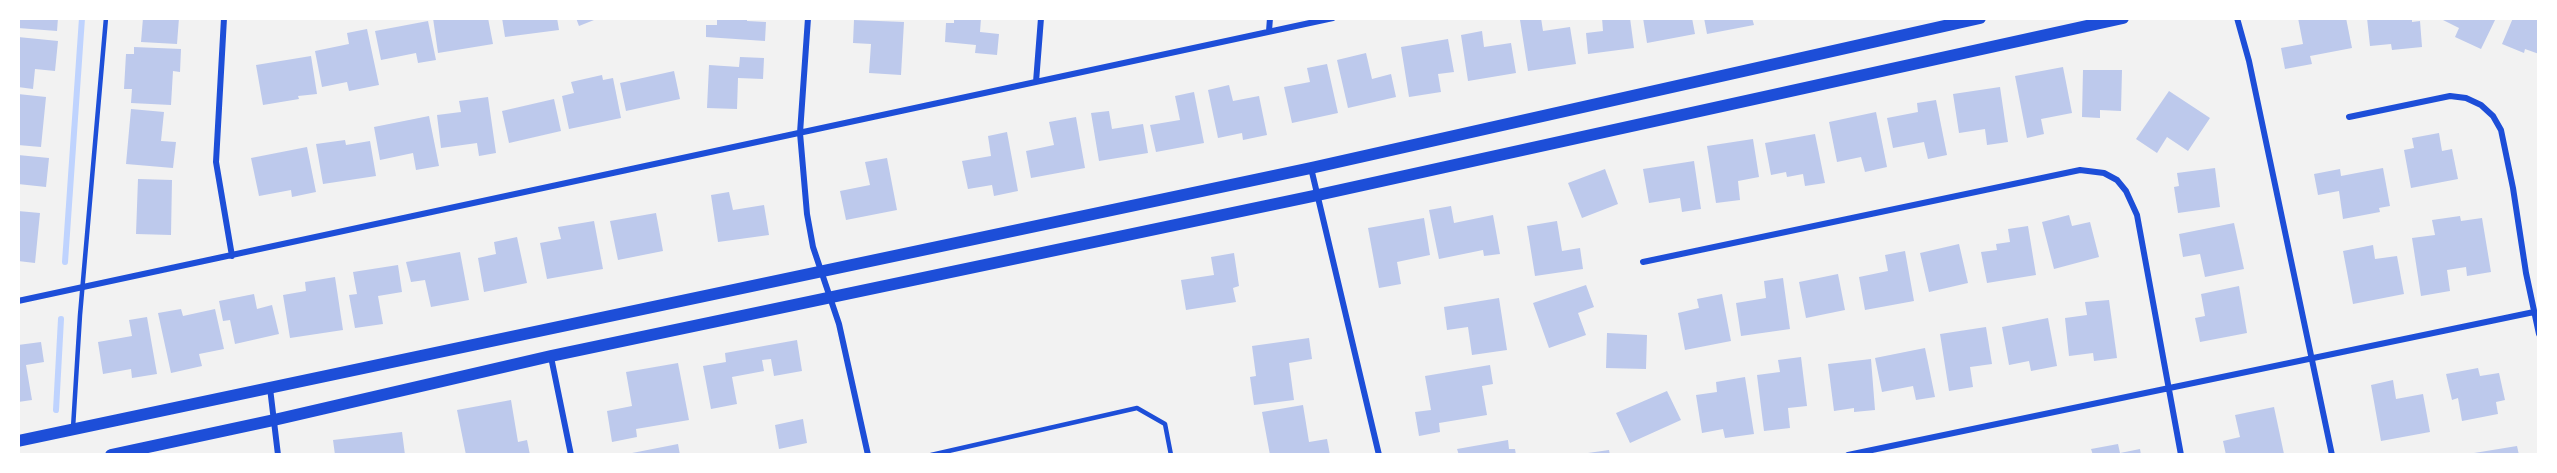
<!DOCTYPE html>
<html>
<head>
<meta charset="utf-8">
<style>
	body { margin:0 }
	#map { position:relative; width:2557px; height:473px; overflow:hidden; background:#f2f2f2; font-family:"Varela Round",sans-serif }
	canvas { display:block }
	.frame { position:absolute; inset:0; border:20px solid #fff; pointer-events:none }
</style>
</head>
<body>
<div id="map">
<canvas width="2557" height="473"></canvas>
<div class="frame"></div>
</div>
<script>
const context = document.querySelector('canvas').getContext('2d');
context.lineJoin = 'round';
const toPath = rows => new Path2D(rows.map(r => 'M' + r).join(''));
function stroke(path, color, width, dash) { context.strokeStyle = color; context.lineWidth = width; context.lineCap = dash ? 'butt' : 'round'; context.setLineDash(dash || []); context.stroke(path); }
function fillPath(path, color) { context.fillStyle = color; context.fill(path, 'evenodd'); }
stroke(toPath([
	[65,262,82,18],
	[56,410,61,319]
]), '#bfd3fe', 6);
fillPath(toPath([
	[18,18,58,18,57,31,18,28],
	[143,18,179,18,177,44,141,42],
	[433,18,488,18,493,44,438,53],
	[502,18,557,18,559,30,505,37],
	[576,18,599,18,579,26],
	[717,18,747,18,747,21,766,22,765,41,706,37,706,25,717,25],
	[954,18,981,18,980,32,999,34,997,55,975,53,976,45,945,42,946,23,954,23],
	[1541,18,1543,31,1570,27,1576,64,1528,71,1520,20],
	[1602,18,1630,18,1634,48,1588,54,1586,33,1603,31],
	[1643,18,1692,18,1695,34,1647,43],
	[1704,18,1752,18,1754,25,1707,34],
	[2298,18,2346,18,2352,48,2310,56,2312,64,2285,69,2281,48,2303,44],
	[2367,18,2412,18,2412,22,2420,21,2422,47,2392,50,2391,44,2370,46],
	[2439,18,2496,18,2481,49,2455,37,2459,28],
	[2513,18,2539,18,2539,54,2525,49,2524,53,2502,44],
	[854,20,904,22,901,75,869,73,871,44,853,43],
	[428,21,436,60,418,63,416,53,381,60,375,31],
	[367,29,379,85,349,91,347,82,322,87,315,51,349,44,347,33],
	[1482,31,1484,47,1511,43,1516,73,1468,81,1461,35],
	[18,37,58,41,55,71,35,69,33,89,18,87],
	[1448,39,1454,72,1438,74,1441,92,1409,97,1401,47],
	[134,47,181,49,180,72,173,71,171,105,131,103,132,89,124,89,126,54,134,54],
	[1366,53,1372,79,1391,74,1396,97,1348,108,1337,60],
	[311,56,317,94,298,96,299,99,263,105,256,65],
	[740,57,764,58,763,79,738,78,737,109,707,108,709,65,739,67],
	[1327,64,1338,113,1292,123,1284,87,1310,82,1307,68],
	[2063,67,2072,113,2041,119,2044,134,2027,138,2015,76],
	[2083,70,2122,70,2121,111,2100,110,2100,118,2082,117],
	[674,71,680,99,626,111,620,83],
	[602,75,603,80,613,78,621,118,569,129,562,96,574,93,571,82],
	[1229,85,1233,101,1259,96,1267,135,1243,140,1242,133,1218,138,1208,90],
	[2000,87,2008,142,1987,145,1985,129,1959,133,1953,94],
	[2169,91,2210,118,2188,151,2167,137,2157,153,2136,139],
	[1194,92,1204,143,1156,152,1150,125,1180,120,1175,96],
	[18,94,46,97,41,147,18,145],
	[488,97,496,153,479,156,477,143,441,148,437,115,461,112,459,101],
	[554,99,561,131,509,143,502,111],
	[1936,100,1947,155,1928,159,1924,142,1893,148,1887,118,1918,112,1917,103],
	[131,109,164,112,161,141,176,142,173,168,126,164],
	[1109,111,1112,129,1143,124,1148,153,1099,161,1091,113],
	[1876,112,1887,167,1865,172,1861,157,1837,162,1829,122],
	[429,116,439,166,416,170,413,153,380,160,374,127],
	[1076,117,1085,168,1031,178,1026,151,1054,145,1049,122],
	[1007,132,1018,191,994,196,992,185,968,189,962,161,991,156,988,136],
	[2439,133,2442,151,2452,149,2458,179,2411,188,2404,150,2414,148,2412,138],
	[1815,134,1825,183,1805,186,1803,174,1787,177,1786,172,1771,175,1765,143],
	[1753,139,1759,177,1738,181,1740,200,1716,203,1707,146],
	[345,140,346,145,370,141,376,176,323,184,316,144],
	[307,147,316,192,292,197,291,190,259,196,251,158],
	[18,155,49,158,46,187,18,184],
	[887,158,897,210,846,220,840,191,870,185,865,162],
	[1694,161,1701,209,1682,212,1680,198,1649,203,1643,169],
	[2215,168,2220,207,2178,213,2174,187,2179,186,2177,173],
	[2383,168,2390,206,2379,208,2380,212,2343,219,2339,191,2318,195,2314,174,2340,169,2341,176],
	[1605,169,1618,204,1582,218,1568,183],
	[138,179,172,180,171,235,136,234],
	[729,192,733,210,764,205,769,235,718,242,711,195],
	[1451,206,1454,223,1493,215,1500,254,1484,256,1483,250,1439,259,1429,210],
	[18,211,40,213,35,263,18,261],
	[656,213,663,251,618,260,610,221],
	[2069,215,2072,226,2090,222,2099,257,2054,269,2042,222],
	[2460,216,2461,221,2482,218,2491,272,2467,276,2466,267,2447,270,2450,291,2421,296,2412,238,2435,235,2432,220],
	[1424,218,1430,255,1397,262,1401,284,1379,288,1368,228],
	[594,221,603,269,547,279,540,243,561,239,558,227],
	[1557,221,1562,251,1580,248,1583,269,1535,276,1527,226],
	[2234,223,2244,269,2205,277,2200,254,2183,257,2179,234],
	[2028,226,2036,275,1987,283,1981,252,1997,250,1996,244,2010,242,2008,229],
	[517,237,527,283,484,292,478,258,496,254,494,242],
	[1959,244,1968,283,1929,292,1920,253],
	[2373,245,2375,259,2397,256,2404,294,2353,304,2343,251],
	[1905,251,1914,301,1865,310,1859,277,1888,271,1885,255],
	[460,252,469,300,431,307,425,280,411,282,406,262],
	[1234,253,1239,286,1233,288,1236,302,1186,310,1181,280,1214,275,1211,257],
	[398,265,402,292,378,296,383,324,355,328,349,295,357,294,353,272],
	[1838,274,1845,310,1806,318,1799,282],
	[335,277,343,330,290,338,283,295,306,291,305,282],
	[1783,278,1790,329,1741,336,1736,303,1766,298,1764,281],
	[1586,285,1594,307,1578,313,1586,335,1549,348,1533,303],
	[2239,286,2247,333,2200,342,2195,318,2205,316,2201,294],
	[254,294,257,309,272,305,279,334,235,344,230,320,223,321,219,301],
	[1722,294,1731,341,1685,350,1678,313,1699,308,1697,299],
	[1499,298,1507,350,1472,355,1468,327,1447,330,1444,307],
	[2109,300,2117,358,2094,361,2093,353,2069,356,2065,318,2087,315,2085,302],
	[181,309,183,316,215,309,224,349,199,354,202,366,171,373,158,313],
	[147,317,157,374,132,378,131,369,103,374,98,342,132,336,129,320],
	[2048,318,2057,366,2031,371,2029,361,2009,365,2002,327],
	[1986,327,1992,364,1970,367,1973,387,1949,391,1940,334],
	[1607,333,1647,335,1646,369,1606,368],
	[1309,338,1312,359,1289,363,1294,400,1254,405,1250,377,1256,376,1252,346],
	[797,340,802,371,774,376,771,359,762,360,764,371,732,377,737,404,711,409,703,366,726,362,725,353],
	[41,342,44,362,26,365,32,400,18,402,18,345],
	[1925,348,1935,397,1916,400,1913,386,1882,392,1875,358],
	[1801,357,1807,406,1788,408,1790,428,1764,431,1757,375,1780,372,1778,360],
	[1871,359,1875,410,1854,412,1854,408,1834,411,1828,364],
	[678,363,689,420,636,429,637,437,612,442,607,411,632,406,626,372],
	[1490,365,1493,384,1482,386,1487,415,1439,423,1440,432,1419,436,1415,412,1431,410,1425,376],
	[2478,368,2480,376,2499,373,2505,400,2496,402,2498,414,2462,421,2458,398,2452,400,2446,374],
	[1745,377,1754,434,1725,438,1723,429,1702,433,1696,395,1717,392,1716,382],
	[2393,380,2396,399,2423,394,2430,432,2381,441,2371,385],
	[1667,391,1681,420,1630,443,1616,413],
	[511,400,518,442,527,440,530,455,466,455,457,410],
	[1303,405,1309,442,1327,439,1330,455,1270,455,1262,412],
	[2274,407,2284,454,2226,455,2223,441,2240,437,2235,415],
	[803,419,807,443,779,449,775,425],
	[402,432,405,455,335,455,333,440],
	[1508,440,1509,449,1515,449,1516,455,1459,455,1457,449],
	[678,444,680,455,627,455,627,454],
	[2118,444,2120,453,2140,449,2141,455,2093,455,2091,449],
	[2517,446,2519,455,2468,455,2468,454],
	[1609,450,1610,455,1581,455,1581,454]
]), '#bdc9ec');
stroke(toPath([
	[73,428,80,315,106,18],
	[931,455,1137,408,1165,424,1171,455]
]), '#1d4ed8', 4.5);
stroke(toPath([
	[224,18,216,162,232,256],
	[808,18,800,133,807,214,813,247,839,324,868,455],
	[2237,18,2249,61,2332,455],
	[1269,31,1270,18],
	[1036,82,1041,18],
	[2349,117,2450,96,2466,98,2481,105,2493,116,2501,130,2513,188,2526,273,2539,334],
	[1311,168,1379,455],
	[1643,262,2080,170,2104,173,2117,180,2126,191,2137,215,2181,455],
	[18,301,1333,18],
	[551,357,571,455],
	[270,388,278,455],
	[1848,455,2534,312]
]), '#1d4ed8', 6);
stroke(toPath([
	[18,441,1311,168,1980,18],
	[111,455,274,420,551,356,1318,195,2123,18]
]), '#1d4ed8', 12);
</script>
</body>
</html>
